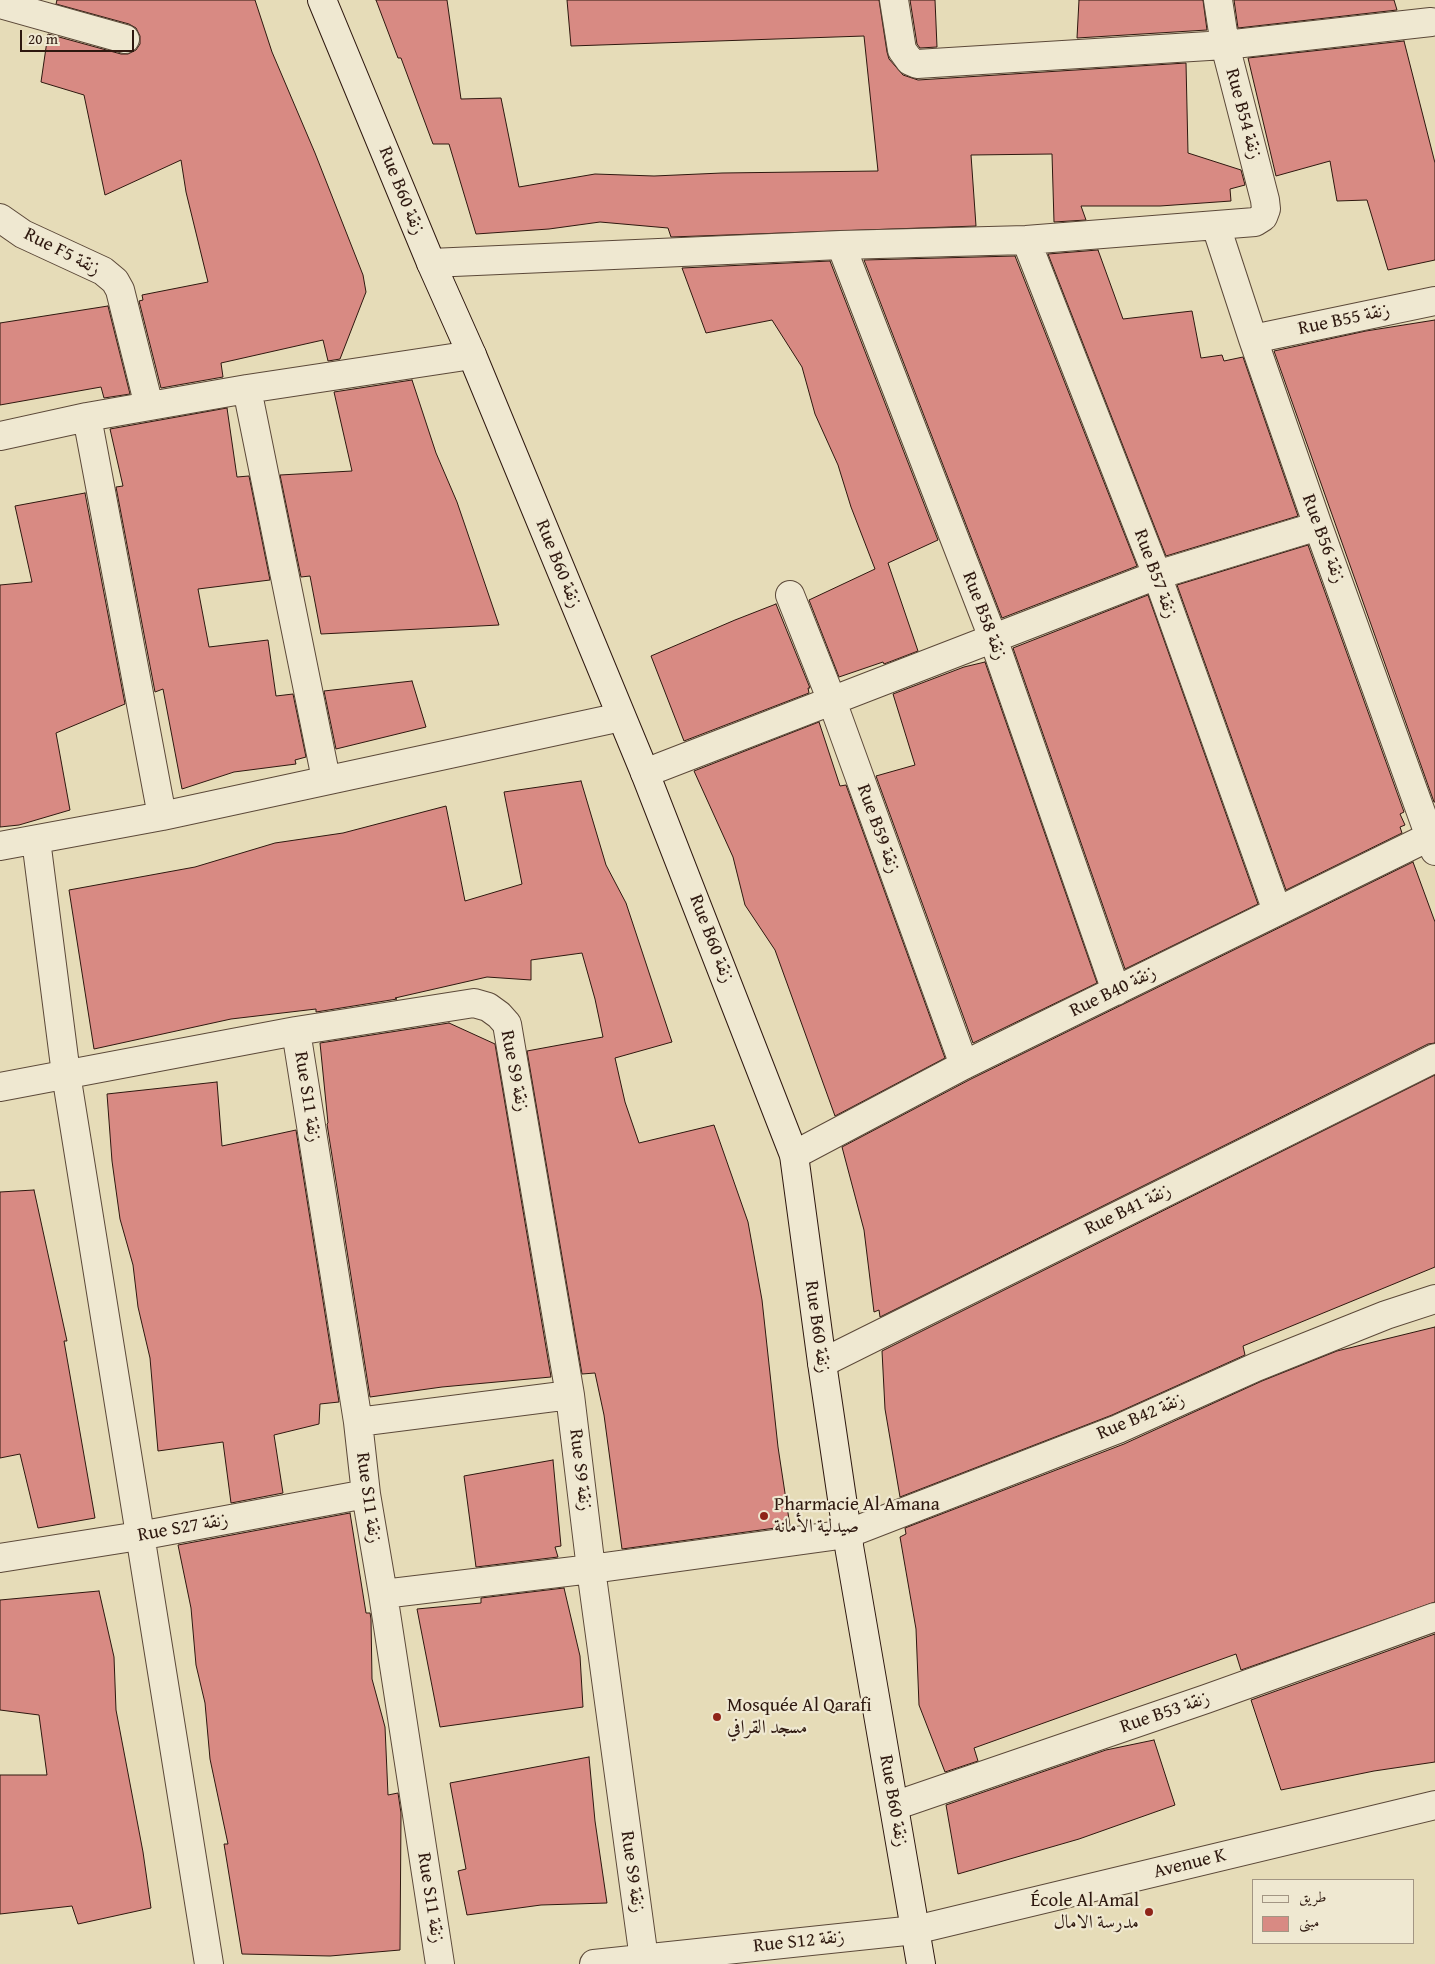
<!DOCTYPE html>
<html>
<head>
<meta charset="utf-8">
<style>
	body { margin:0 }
	#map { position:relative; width:1435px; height:1964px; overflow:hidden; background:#e6dcb8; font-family:"Gentium Book Plus",Amiri,serif }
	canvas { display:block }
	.legend { position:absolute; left:1252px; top:1879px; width:162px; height:65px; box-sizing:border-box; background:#efe8d1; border:1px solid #a29583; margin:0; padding:6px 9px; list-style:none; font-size:15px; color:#2e180f }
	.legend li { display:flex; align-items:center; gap:10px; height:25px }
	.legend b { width:25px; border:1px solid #a29583 }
	.scale { position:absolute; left:20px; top:30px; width:114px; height:22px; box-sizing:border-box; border:2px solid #2e180f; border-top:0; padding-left:6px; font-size:15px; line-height:18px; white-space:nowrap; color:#2e180f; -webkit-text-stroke:4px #efe8d1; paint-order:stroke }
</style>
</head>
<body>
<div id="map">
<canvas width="1435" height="1964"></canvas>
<ul class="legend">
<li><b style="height:6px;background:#efe8d1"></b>طريق</li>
<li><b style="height:14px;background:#d88a83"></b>مبنى</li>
</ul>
<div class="scale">20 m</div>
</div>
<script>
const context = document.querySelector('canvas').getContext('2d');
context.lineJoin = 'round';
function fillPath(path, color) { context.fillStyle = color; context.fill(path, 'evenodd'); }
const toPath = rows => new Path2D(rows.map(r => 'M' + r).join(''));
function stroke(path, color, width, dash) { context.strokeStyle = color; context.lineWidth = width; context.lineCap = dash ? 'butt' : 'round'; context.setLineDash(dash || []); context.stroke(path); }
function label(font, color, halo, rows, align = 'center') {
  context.font = font + ' "Gentium Book Plus",Amiri,serif'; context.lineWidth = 4.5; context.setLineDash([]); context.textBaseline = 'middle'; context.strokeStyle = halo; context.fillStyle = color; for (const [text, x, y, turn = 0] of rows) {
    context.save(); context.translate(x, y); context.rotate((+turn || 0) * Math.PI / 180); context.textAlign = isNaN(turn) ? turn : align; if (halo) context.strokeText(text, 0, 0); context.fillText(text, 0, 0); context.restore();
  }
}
const building = toPath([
	[57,0,255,0,272,52,315,153,363,275,366,292,340,359,328,361,323,340,221,363,223,377,161,388,139,301,143,300,142,295,208,282,186,192,181,160,105,195,84,95,41,82,48,34,121,54,128,54,136,50,140,44,140,36,136,28,129,24,56,4,57,0],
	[376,0,447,0,461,99,501,98,519,187,595,174,654,176,722,173,878,171,864,36,571,46,567,0,879,0,887,52,889,59,903,75,918,80,1186,63,1188,153,1241,170,1245,185,1230,189,1231,201,1160,206,1081,206,1086,220,1054,222,1052,154,971,155,976,226,671,237,668,228,600,222,549,229,476,234,449,144,433,144,401,58,398,58,376,0],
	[910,0,935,0,937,47,920,48,917,44,910,0],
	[1079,0,1203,0,1207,30,1077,38,1079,0],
	[1234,0,1394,0,1397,10,1238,28,1234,0],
	[1404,41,1435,163,1435,260,1388,270,1367,200,1337,201,1330,161,1276,176,1248,58,1404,41],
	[1098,250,1123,319,1192,311,1201,358,1222,355,1224,361,1243,357,1298,516,1166,556,1048,254,1098,250],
	[1015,256,1137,566,1002,618,864,260,1015,256],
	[830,261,938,540,888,563,918,651,884,664,883,662,839,677,809,600,875,569,851,507,838,465,815,414,802,367,772,320,706,333,682,268,830,261],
	[108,306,130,394,104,398,101,387,0,405,0,323,108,306],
	[1435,320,1435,802,1434,802,1274,351,1366,331,1435,320],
	[412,380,436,453,457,502,499,625,321,634,310,576,301,577,280,475,352,471,334,392,412,380],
	[227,408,237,477,249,476,270,580,198,589,209,647,268,640,276,696,293,694,306,757,295,760,296,764,234,772,182,789,163,689,155,692,116,487,123,486,110,429,227,408],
	[85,493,125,704,56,733,70,810,19,825,0,827,0,585,32,582,15,506,85,493],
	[1308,545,1404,812,1400,814,1405,825,1400,827,1402,833,1286,890,1177,585,1308,545],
	[1148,595,1258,904,1125,969,1013,648,1148,595],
	[776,604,810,688,808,688,809,693,684,741,651,656,735,620,776,604],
	[985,662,1097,983,973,1043,876,776,915,765,893,694,964,667,985,662],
	[412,681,426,727,336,749,324,691,412,681],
	[819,722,840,786,846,785,945,1058,835,1116,775,950,745,905,733,857,694,771,819,722],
	[581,781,606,865,626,903,672,1042,615,1058,625,1102,639,1143,714,1125,748,1222,762,1300,778,1447,790,1526,622,1549,604,1415,595,1373,582,1374,527,1051,603,1037,595,999,582,953,531,960,531,980,487,977,395,998,397,999,316,1012,316,1009,231,1019,94,1049,69,890,195,867,275,843,343,833,446,806,465,901,522,884,504,792,581,781],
	[1413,862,1435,922,1435,1043,1428,1044,880,1317,879,1310,874,1312,864,1230,842,1147,971,1079,1413,862],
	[449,1023,495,1044,551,1377,442,1387,370,1397,327,1124,328,1123,320,1043,449,1023],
	[1435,1075,1435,1267,1243,1346,1245,1355,1112,1415,900,1497,885,1409,882,1351,1435,1075],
	[217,1082,222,1146,296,1130,339,1402,320,1404,319,1424,274,1435,283,1493,231,1503,223,1442,158,1451,150,1358,138,1307,133,1265,120,1219,112,1161,107,1094,217,1082],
	[34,1190,67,1341,64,1341,95,1518,38,1528,20,1454,0,1458,0,1192,34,1190],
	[1435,1327,1435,1602,1241,1670,1236,1654,974,1748,978,1761,945,1772,919,1705,916,1629,900,1537,906,1534,905,1528,1124,1444,1262,1381,1337,1351,1435,1327],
	[553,1460,561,1546,555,1547,558,1557,476,1567,464,1476,553,1460],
	[350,1513,366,1613,370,1613,371,1619,372,1679,385,1727,388,1795,398,1793,401,1813,400,1950,330,1956,242,1954,224,1844,228,1844,210,1759,205,1703,196,1665,191,1608,178,1545,350,1513],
	[564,1588,580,1656,583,1707,440,1727,417,1609,481,1603,481,1598,564,1588],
	[99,1591,114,1657,116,1710,143,1852,151,1908,78,1924,72,1906,0,1914,0,1775,47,1775,39,1715,0,1710,0,1600,99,1591],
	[1435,1634,1435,1762,1374,1771,1281,1790,1251,1700,1435,1634],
	[1154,1740,1175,1805,1079,1839,958,1874,946,1805,1106,1750,1154,1740],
	[589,1757,595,1821,607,1903,541,1905,467,1915,458,1871,466,1869,450,1783,589,1757]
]);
fillPath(building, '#d88a83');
stroke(building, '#2e180f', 1);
const street = toPath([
	[894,0,902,50,910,61,917,64,1225,45,1431,22],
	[0,4,125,39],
	[0,218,23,234,103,271,115,281,120,290,149,406],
	[1216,226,1253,339,1318,526,1435,851],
	[1026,240,1157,575,1277,911],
	[841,245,993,638,1116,991],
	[431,263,841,245,1026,240,1255,222,1263,217,1266,209,1265,200,1225,45,1218,0],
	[1253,339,1435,301],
	[247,389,326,779],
	[87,417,162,816],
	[0,436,87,417,247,389,472,355],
	[790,595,832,701,964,1065],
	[645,773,1157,575,1318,526],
	[36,840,66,1074,209,1964],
	[0,846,162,816,621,717],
	[296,1031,358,1422,366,1494,383,1594,440,1964],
	[0,1087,296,1031,474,1003,488,1007,499,1015,507,1024,570,1395,591,1569,644,1959],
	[794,1155,964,1065,1435,834],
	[822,1363,1435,1058],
	[358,1422,570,1395],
	[0,1558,139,1536,366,1494],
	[383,1594,591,1569,847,1534,1118,1429,1256,1367,1386,1315,1435,1299],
	[894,1806,1206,1699,1435,1617],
	[594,1964,915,1930,1435,1805]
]);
const secondary = toPath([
	[322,0,431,263,472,355,645,773,794,1155,822,1363,849,1546,921,1964]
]);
stroke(street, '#5c4939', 30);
stroke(secondary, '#2e180f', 30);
stroke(street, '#efe8d1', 28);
stroke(secondary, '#efe8d1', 28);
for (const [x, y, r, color] of [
	[764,1516,5,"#8f2418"],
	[717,1717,5,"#8f2418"],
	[1149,1912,5,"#8f2418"]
]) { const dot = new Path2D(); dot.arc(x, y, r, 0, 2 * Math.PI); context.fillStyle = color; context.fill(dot); stroke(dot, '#efe8d1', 2); }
label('19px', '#2e180f', '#efe8d1', [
	["Rue B54 زنقة",1243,114,75],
	["Rue B60 زنقة",401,191,68],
	["Rue F5 زنقة",62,252,27],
	["Rue B55 زنقة",1344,320,-12],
	["Rue B56 زنقة",1323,539,70],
	["Rue B60 زنقة",558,564,68],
	["Rue B57 زنقة",1155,574,70],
	["Rue B58 زنقة",984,616,69],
	["Rue B59 زنقة",878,829,70],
	["Rue B60 زنقة",711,939,69],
	["Rue B40 زنقة",1113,992,-26],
	["Rue S9 زنقة",514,1071,79],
	["Rue S11 زنقة",307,1097,81],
	["Rue B41 زنقة",1128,1210,-26],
	["Rue B60 زنقة",817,1327,82],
	["Rue B42 زنقة",1141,1417,-23],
	["Rue S9 زنقة",580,1470,83],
	["Rue S11 زنقة",368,1498,82],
	["Rue S27 زنقة",183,1528,-10],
	["Rue B53 زنقة",1165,1713,-19],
	["Rue B60 زنقة",893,1801,80],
	["Avenue K",1190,1864,-14],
	["Rue S9 زنقة",632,1872,82],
	["Rue S11 زنقة",430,1898,81],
	["Rue S12 زنقة",799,1942,-6]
]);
label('19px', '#2e180f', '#efe8d1', [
	["Pharmacie Al Amana",774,1505],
	["صيدلية الأمانة",774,1527],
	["Mosquée Al Qarafi",727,1706],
	["مسجد القرافي",727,1728],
	["École Al Amal",1139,1901,"right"],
	["مدرسة الامال",1139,1923,"right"]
], 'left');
</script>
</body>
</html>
